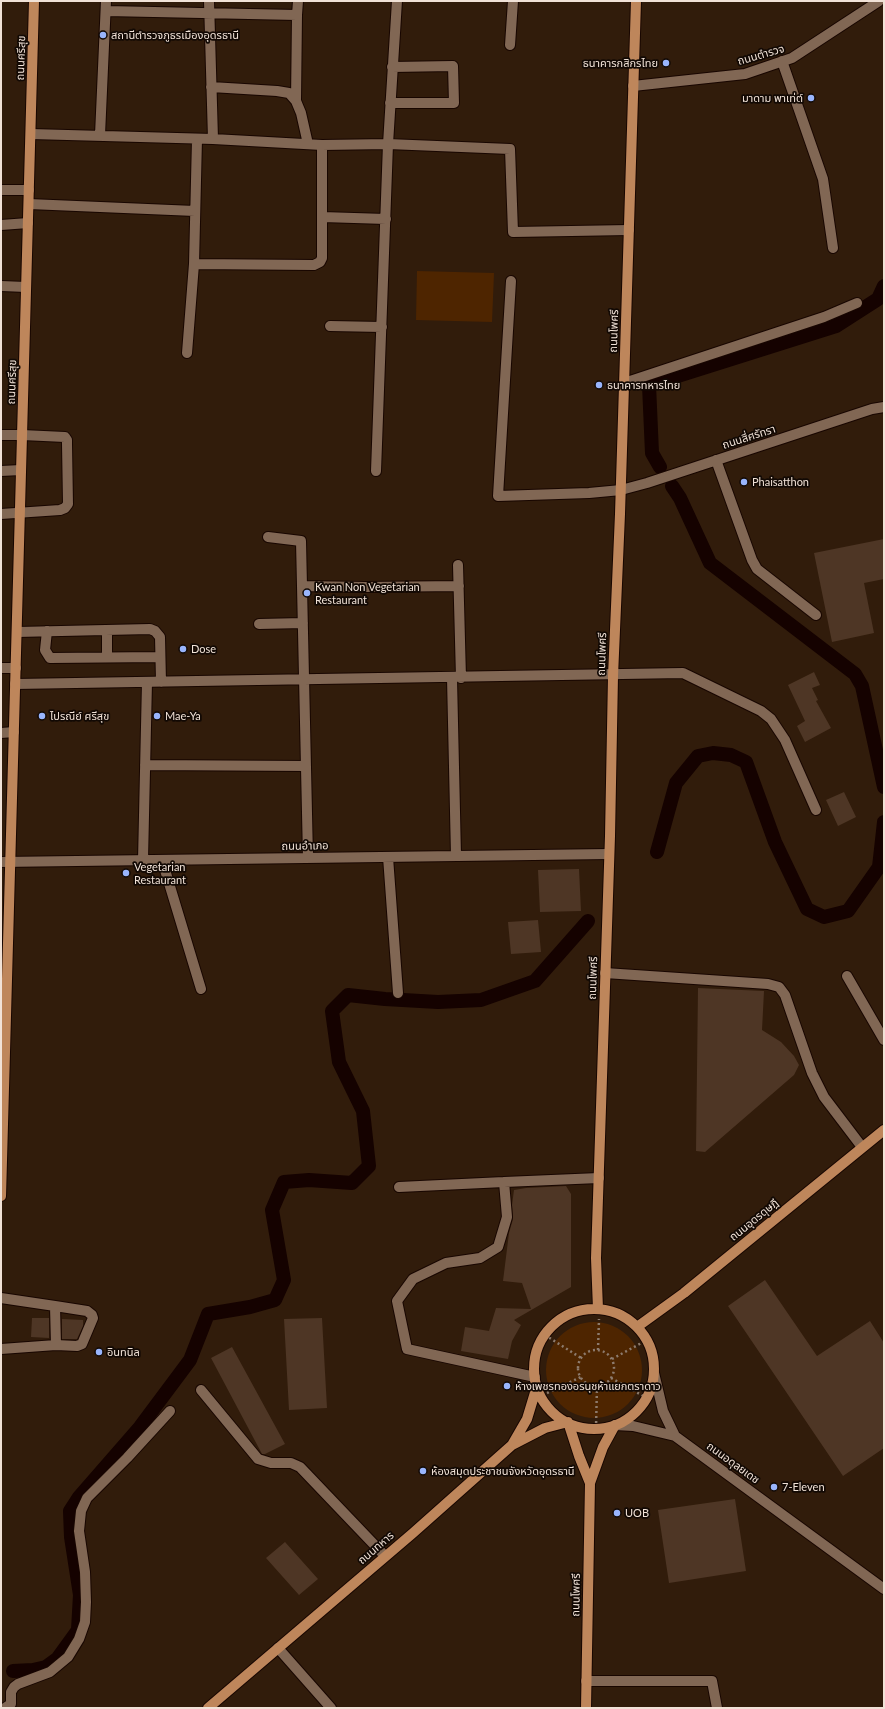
<!DOCTYPE html>
<html>
<head>
<meta charset="utf-8">
<style>
	body { margin:0 }
	#map { position:relative; width:885px; height:1709px; overflow:hidden; background:#311c0b; font-family:Lato,sans-serif }
	canvas { display:block }
	.frame { position:absolute; inset:0; border:2px solid #f1e2d7; pointer-events:none }
</style>
</head>
<body>
<div id="map">
<canvas width="885" height="1709"></canvas>
<div class="frame"></div>
</div>
<script>
const context = document.querySelector('canvas').getContext('2d');
context.lineJoin = 'round';
function fillPath(path, color) { context.fillStyle = color; context.fill(path, 'evenodd'); }
const toPath = rows => new Path2D(rows.map(r => 'M' + r).join(''));
function stroke(path, color, width, dash) { context.strokeStyle = color; context.lineWidth = width; context.lineCap = dash ? 'butt' : 'round'; context.setLineDash(dash || []); context.stroke(path); }
function label(font, color, halo, rows, align = 'center') {
  context.font = font + ' Lato,"Noto Sans Thai",sans-serif'; context.lineWidth = 3.5; context.setLineDash([]); context.textBaseline = 'middle'; context.strokeStyle = halo; context.fillStyle = color; for (const [text, x, y, turn = 0] of rows) {
    context.save(); context.translate(x, y); context.rotate((+turn || 0) * Math.PI / 180); context.textAlign = isNaN(turn) ? turn : align; if (halo) context.strokeText(text, 0, 0); context.fillText(text, 0, 0); context.restore();
  }
}
fillPath(toPath([
	[417,271,494,273,492,322,416,320],
	'546 1370a48 48 0 1 1 96 0a48 48 0 1 1-96 0Z'
]), '#4e2500');
stroke(toPath([
	[660,467,652,453,649,385,836,326,878,299,884,286],
	[672,486,680,498,710,563,855,674,862,686,884,787],
	[657,852,676,783,698,756,713,753,731,755,746,762,775,842,807,909,824,917,848,911,879,867,884,822],
	[13,1671,33,1670,46,1667,57,1659,78,1630,80,1595,71,1537,70,1511,79,1497,140,1427,190,1360,208,1314,250,1307,275,1300,284,1280,272,1210,284,1182,309,1180,352,1183,369,1166,363,1111,339,1062,332,1011,348,995,385,999,438,1002,481,1000,535,981,588,921]
]), '#150200', 14);
fillPath(toPath([
	[884,539,884,579,864,583,874,633,832,642,814,553],
	[814,672,820,685,812,688,818,700,816,701,831,728,805,742,797,726,805,721,788,685],
	[844,792,856,817,838,826,826,800],
	[579,869,581,911,540,912,538,870],
	[538,920,541,952,511,954,508,922],
	[698,988,764,991,762,1030,781,1042,794,1056,799,1065,794,1075,705,1152,696,1151],
	[566,1186,571,1194,571,1287,514,1320,521,1325,512,1341,508,1359,461,1351,465,1327,489,1331,496,1308,531,1309,522,1283,503,1281,509,1233,513,1219,512,1205,514,1190,526,1188],
	[765,1280,817,1356,870,1321,884,1343,884,1448,843,1476,728,1306],
	[32,1318,49,1318,49,1338,31,1337],
	[322,1318,327,1408,289,1410,284,1319],
	[62,1319,83,1320,83,1326,77,1339,62,1339],
	[232,1347,285,1444,265,1454,262,1454,211,1358],
	[735,1499,746,1571,669,1583,658,1510],
	[285,1542,318,1579,299,1595,266,1558]
]), '#4e3625');
const minor = toPath([
	[209,1,213,139],
	[106,11,297,15,298,1],
	[510,45,513,1],
	[782,61,823,179,833,248],
	[633,86,745,74,792,58,879,1],
	[211,87,277,91,289,93,296,101,301,113,308,144],
	[296,101,297,15],
	[390,103,454,103,453,66,392,67],
	[31,134,213,139,322,145,388,144,510,149,513,232,629,230],
	[100,135,106,1],
	[1,190,29,190],
	[29,204,195,211],
	[322,217,386,219],
	[1,225,28,223],
	[194,264,314,265,320,262,322,258,322,145],
	[511,281,498,496,589,493,621,490,647,483,872,409,884,407],
	[1,286,26,287],
	[330,326,382,327],
	[187,353,194,264,197,139],
	[624,383,824,317,857,303],
	[1,435,22,435,65,437,67,440,67,444,68,504,65,508,60,510,1,514],
	[716,460,752,560,757,569,816,615],
	[1,471,21,470],
	[376,471,388,144,397,1],
	[268,537,301,541,308,858],
	[458,565,461,678],
	[302,586,365,587,459,586],
	[259,624,303,623],
	[107,630,107,657],
	[47,631,45,650,50,658,160,657],
	[17,632,150,629,155,631,160,637,161,682],
	[1,668,16,668],
	[452,678,456,856],
	[15,684,683,673,761,711,771,719,785,740,816,810],
	[1,733,14,732],
	[145,765,306,766],
	[388,857,398,993],
	[143,860,147,682],
	[162,860,201,989],
	[1,862,609,854],
	[605,973,768,984,779,987,785,995,812,1073,824,1097,862,1147],
	[847,976,884,1040],
	[399,1187,504,1182],
	[1,1298,55,1306,56,1345,1,1349],
	[55,1306,87,1311,92,1315,93,1318,82,1344,77,1346,56,1345],
	[654,1373,663,1411,675,1436],
	[535,1377,407,1349,397,1301,413,1279,446,1263,480,1258,498,1247,507,1217,504,1182,599,1178],
	[201,1390,258,1459,271,1463,291,1463,300,1467,385,1556],
	[615,1425,633,1426,675,1436,884,1589],
	[278,1648,331,1708],
	[586,1681,712,1681,717,1708],
	[5,1708,11,1704,11,1692,14,1687,18,1684,50,1672,68,1657,79,1639,85,1622,86,1602,85,1572,79,1531,81,1511,87,1498,127,1458,170,1411]
]);
const major = toPath([
	[1,1196,34,1],
	[598,1309,596,1258,610,836,613,676,620,514,636,1],
	'534 1369a60 60 0 1 1 120 0a60 60 0 1 1-120 0Z',
	[637,1327,684,1293,884,1130],
	[512,1445,527,1419,537,1386],
	[208,1708,413,1533,512,1445,545,1428,568,1422,579,1456,590,1483],
	[586,1708,590,1483,603,1447,615,1425]
]);
stroke(minor, '#180600', 12);
stroke(major, '#180600', 12);
stroke(toPath([
	[545,1335,581,1358],
	[598,1350,599,1319],
	'578 1368a18 18 0 1 1 36 0a18 18 0 1 1-36 0Z',
	[612,1359,647,1340],
	[611,1378,647,1398],
	[547,1393,581,1377],
	[596,1428,597,1386]
]), '#8d7b6d', 2.5, [2, 3]);
stroke(minor, '#816754', 10);
stroke(major, '#be865b', 10);
for (const [x, y, r, color] of [
	[103,35,4,"#99b5fd"],
	[666,63,4,"#99b5fd"],
	[811,98,4,"#99b5fd"],
	[599,385,4,"#99b5fd"],
	[744,482,4,"#99b5fd"],
	[307,593,4,"#99b5fd"],
	[183,649,4,"#99b5fd"],
	[42,716,4,"#99b5fd"],
	[157,716,4,"#99b5fd"],
	[126,873,4,"#99b5fd"],
	[99,1352,4,"#99b5fd"],
	[507,1386,4,"#99b5fd"],
	[423,1471,4,"#99b5fd"],
	[774,1487,4,"#99b5fd"],
	[617,1513,4,"#99b5fd"]
]) { const dot = new Path2D(); dot.arc(x, y, r, 0, 2 * Math.PI); context.fillStyle = color; context.fill(dot); stroke(dot, '#120904', 1.5); }
label('11px', '#f1e2d7', '#120904', [
	["สถานีตำรวจภูธรเมืองอุดรธานี",111,35],
	["ธนาคารกสิกรไทย",658,63,"right"],
	["มาดาม พาเท่ต์",803,98,"right"],
	["ธนาคารทหารไทย",607,385],
	["Phaisatthon",752,482],
	["Kwan Non Vegetarian",315,587],
	["Restaurant",315,600],
	["Dose",191,649],
	["ไปรณีย์ ศรีสุข",50,716],
	["Mae-Ya",165,716],
	["Vegetarian",134,867],
	["Restaurant",134,880],
	["อินทนิล",107,1352],
	["ห้างเพชรทองอรนุชห้าแยกตราดาว",515,1386],
	["ห้องสมุดประชาชนจังหวัดอุดรธานี",431,1471],
	["7-Eleven",782,1487],
	["UOB",625,1513]
], 'left');
label('11px', '#f1e2d7', '#120904', [
	["ถนนตำรวจ",761,55,-16],
	["ถนนศรีสุข",21,58,-88],
	["ถนนโพศรี",614,331,-88],
	["ถนนศรีสุข",12,382,-88],
	["ถนนสี่ศรัทรา",749,437,-18],
	["ถนนโพศรี",602,654,-88],
	["ถนนอำเภอ",305,846,-1],
	["ถนนโพศรี",593,978,-88],
	["ถนนอุดรดุษฎี",754,1220,-39],
	["ถนนอดุลยเดช",733,1463,36],
	["ถนนทหาร",376,1548,-41],
	["ถนนโพศรี",576,1595,-89]
]);
</script>
</body>
</html>
